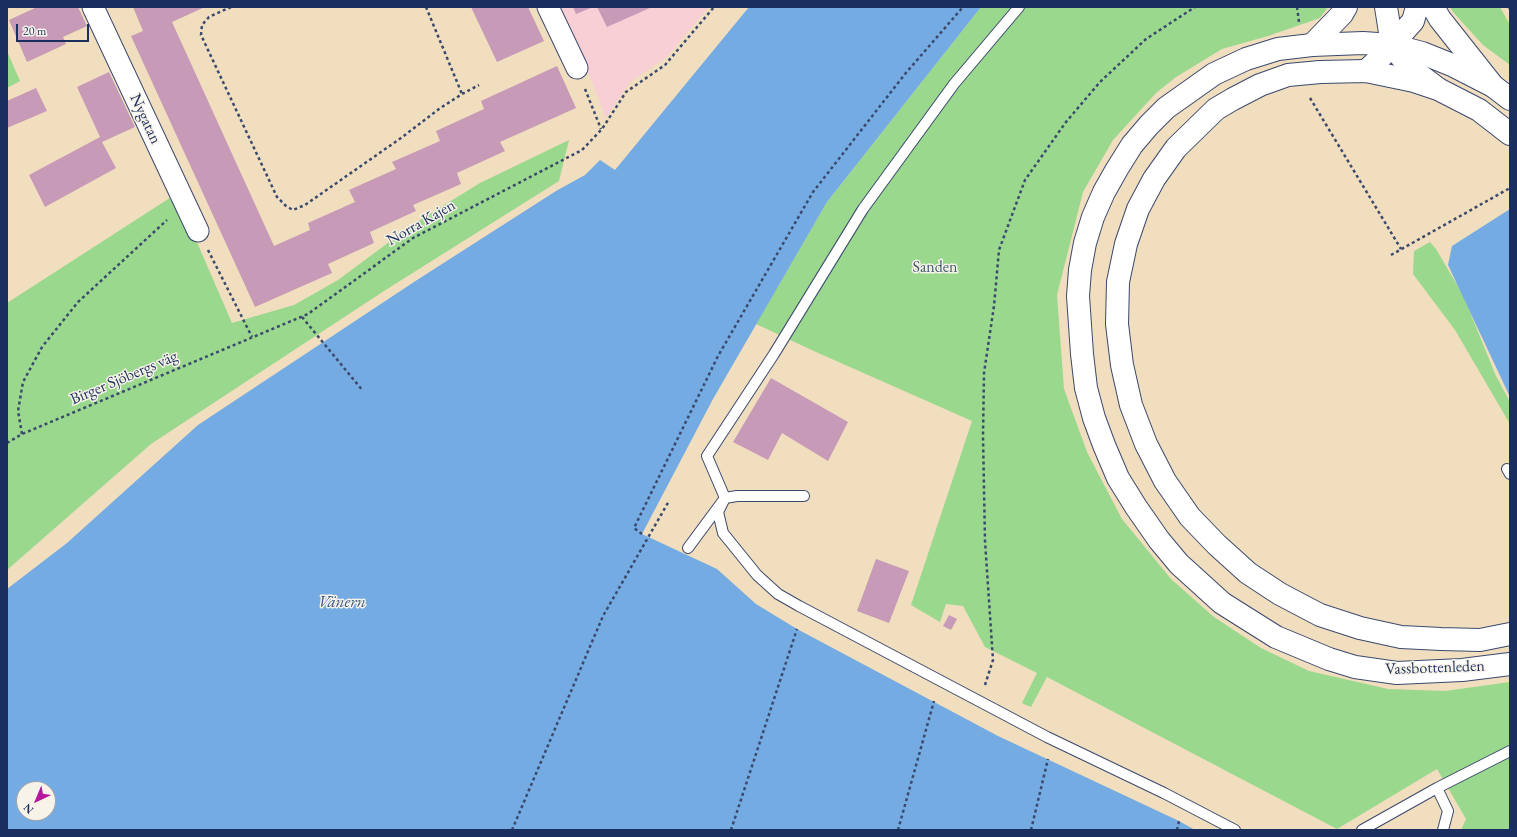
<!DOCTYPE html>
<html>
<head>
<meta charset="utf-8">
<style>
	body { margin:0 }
	#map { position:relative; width:1517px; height:837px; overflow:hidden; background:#f0debf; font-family:"EB Garamond",serif }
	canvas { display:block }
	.frame { position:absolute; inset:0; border:8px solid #1b2f5e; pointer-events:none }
	.north { position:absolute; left:16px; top:781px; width:40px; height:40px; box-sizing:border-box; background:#f7f3e8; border:1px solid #9fa5b1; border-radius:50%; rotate:224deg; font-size:11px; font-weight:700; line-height:16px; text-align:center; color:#1b2f5e }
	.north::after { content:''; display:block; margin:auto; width:14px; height:18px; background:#b5179e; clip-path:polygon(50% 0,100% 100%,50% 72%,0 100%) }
	.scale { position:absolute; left:16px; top:24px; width:73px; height:18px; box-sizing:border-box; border:2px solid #1b2f5e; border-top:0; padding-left:5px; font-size:12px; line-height:14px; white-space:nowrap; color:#1b2f5e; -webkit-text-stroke:3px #f7f3e8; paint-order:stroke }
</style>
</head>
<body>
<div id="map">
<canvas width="1517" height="837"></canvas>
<div class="frame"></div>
<div class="north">N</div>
<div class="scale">20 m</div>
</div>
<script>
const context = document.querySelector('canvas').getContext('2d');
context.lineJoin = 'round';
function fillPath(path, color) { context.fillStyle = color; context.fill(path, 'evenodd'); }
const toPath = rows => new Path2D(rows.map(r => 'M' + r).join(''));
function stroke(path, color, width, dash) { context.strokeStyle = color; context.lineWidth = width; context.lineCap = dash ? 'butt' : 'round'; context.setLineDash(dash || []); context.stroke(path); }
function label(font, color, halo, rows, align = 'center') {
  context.font = font + ' "EB Garamond",serif'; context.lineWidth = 3; context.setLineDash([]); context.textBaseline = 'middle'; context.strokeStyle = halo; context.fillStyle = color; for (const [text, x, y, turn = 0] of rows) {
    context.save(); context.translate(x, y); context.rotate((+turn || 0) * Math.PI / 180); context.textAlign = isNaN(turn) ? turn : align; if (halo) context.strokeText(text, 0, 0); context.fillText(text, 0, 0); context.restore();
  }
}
fillPath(toPath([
	[558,7,709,7,667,57,630,82,606,118,583,59]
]), '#f7cfd4');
fillPath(toPath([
	[981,7,1328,7,1320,18,1268,36,1222,49,1176,77,1156,93,1113,140,1083,192,1057,295,1064,389,1087,452,1122,519,1171,579,1214,617,1261,648,1309,671,1388,689,1445,691,1510,682,1510,830,1461,830,1466,819,1437,769,1337,829,1047,677,1031,707,1026,705,1022,703,1037,673,985,647,963,606,946,604,940,622,911,605,972,421,816,352,756,324,827,202],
	[1450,7,1500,7,1510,25,1510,65,1483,45,1453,12],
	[7,51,20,81,7,88],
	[569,140,559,181,384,291,151,444,7,570,7,303,176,194,232,323,294,305,338,280,412,225,480,183],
	[1430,242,1436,249,1463,295,1496,376,1510,402,1510,424,1455,330,1413,274,1414,251]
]), '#9ad88e');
fillPath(toPath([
	[749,7,981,7,827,202,713,399,642,534,717,569,756,604,797,629,998,736,1179,821,1195,830,7,830,7,589,67,543,198,425,417,280,556,191,585,175,600,160,615,170],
	[24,789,48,789,48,813,24,813],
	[1510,209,1510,397,1448,265,1452,246]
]), '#74abe2');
fillPath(toPath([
	[37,7,78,7,87,26,63,37,66,44,27,62,9,20],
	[133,7,205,7,172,22,274,246,310,230,308,223,355,202,349,190,396,169,392,162,440,141,436,131,484,109,481,101,557,66,576,108,500,142,505,151,457,173,461,184,413,205,416,211,370,232,374,243,328,264,332,273,255,307,131,36,143,31],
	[471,7,528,7,544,41,497,62],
	[573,7,593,7,576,14],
	[597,7,652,7,607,27],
	[109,72,135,127,102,142,116,168,45,207,29,175,100,137,77,87],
	[36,88,47,111,7,128,7,101],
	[771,378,848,422,828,461,782,433,768,460,733,442],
	[876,559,909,571,889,623,857,611],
	[949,615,957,619,951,630,943,626]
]), '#c79ab7');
const service = toPath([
	[1507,469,1510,474],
	[804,496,737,496,725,498,718,512,723,533,757,575,778,594,799,606,1047,737,1164,793,1235,830],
	[688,548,725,498,707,456,774,354,863,209,954,84,1019,7],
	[1437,788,1448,811,1443,830],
	[1362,830,1437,788,1510,751]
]);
const minor = toPath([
	[93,7,198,231],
	[548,7,577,68]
]);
const tertiary = toPath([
	[1386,7,1392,45,1409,67,1437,88],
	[1433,7,1440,19,1493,86],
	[1312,45,1342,14,1346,7],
	[1366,71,1381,57,1413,21,1417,7]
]);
const secondary = toPath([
	[1510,99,1493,86,1452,65,1422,53,1392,45,1363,43,1312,45,1278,49,1246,59,1214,74,1166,108,1149,125,1132,145,1117,169,1104,192,1093,217,1085,243,1080,270,1078,296,1082,354,1086,388,1094,418,1104,445,1118,478,1136,507,1159,540,1179,564,1222,603,1276,637,1329,659,1355,667,1397,673,1462,670,1510,664],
	[1510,134,1479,110,1438,89,1414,81,1366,71,1320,72,1288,75,1260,85,1233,99,1216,109,1176,148,1154,179,1138,209,1126,244,1118,282,1117,324,1122,365,1131,405,1146,444,1165,481,1190,517,1217,545,1248,573,1280,594,1320,615,1360,628,1401,637,1441,639,1480,640,1510,634]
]);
stroke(service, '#3b496d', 12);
stroke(minor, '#3b496d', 23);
stroke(tertiary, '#3b496d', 24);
stroke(secondary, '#3b496d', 24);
stroke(toPath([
	[231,7,209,17,202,25,201,35,277,197,286,206,293,210,305,205,401,138,439,109,462,94,479,85],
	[426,7,462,94],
	[1297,7,1299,22],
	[1509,7,1510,9],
	[585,89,601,129],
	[1310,98,1401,249],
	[208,250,252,337],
	[1391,255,1510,188],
	[302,317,363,391],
	[22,434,18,411,23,382,42,347,78,302,167,220],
	[7,443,22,434,308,314,413,238,582,150,602,129,626,92,665,65,714,7],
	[642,534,634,528,718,356,813,192,905,74,963,7],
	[985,685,993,660,985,541,983,436,984,373,994,306,999,250,1025,180,1066,122,1100,82,1146,39,1195,7],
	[512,830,603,616,669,501],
	[731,830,797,629],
	[898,830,934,701],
	[1031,830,1048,759],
	[1177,830,1179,821]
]), '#3b496d', 2.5, [3, 3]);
stroke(service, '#fff', 10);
stroke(minor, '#fff', 21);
stroke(tertiary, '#fff', 22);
stroke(secondary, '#fff', 22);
label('16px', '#1b2f5e', '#f7f3e8', [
	["Nygatan",145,119,65],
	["Norra Kajen",421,223,-30],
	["Birger Sjöbergs väg",124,378,-23],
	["Vassbottenleden",1435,668,-2]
]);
label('16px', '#3b596a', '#f7f3e8', [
	["Sanden",935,268]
]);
label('italic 17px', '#365486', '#f7f3e8', [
	["Vänern",342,602]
]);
</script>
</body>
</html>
